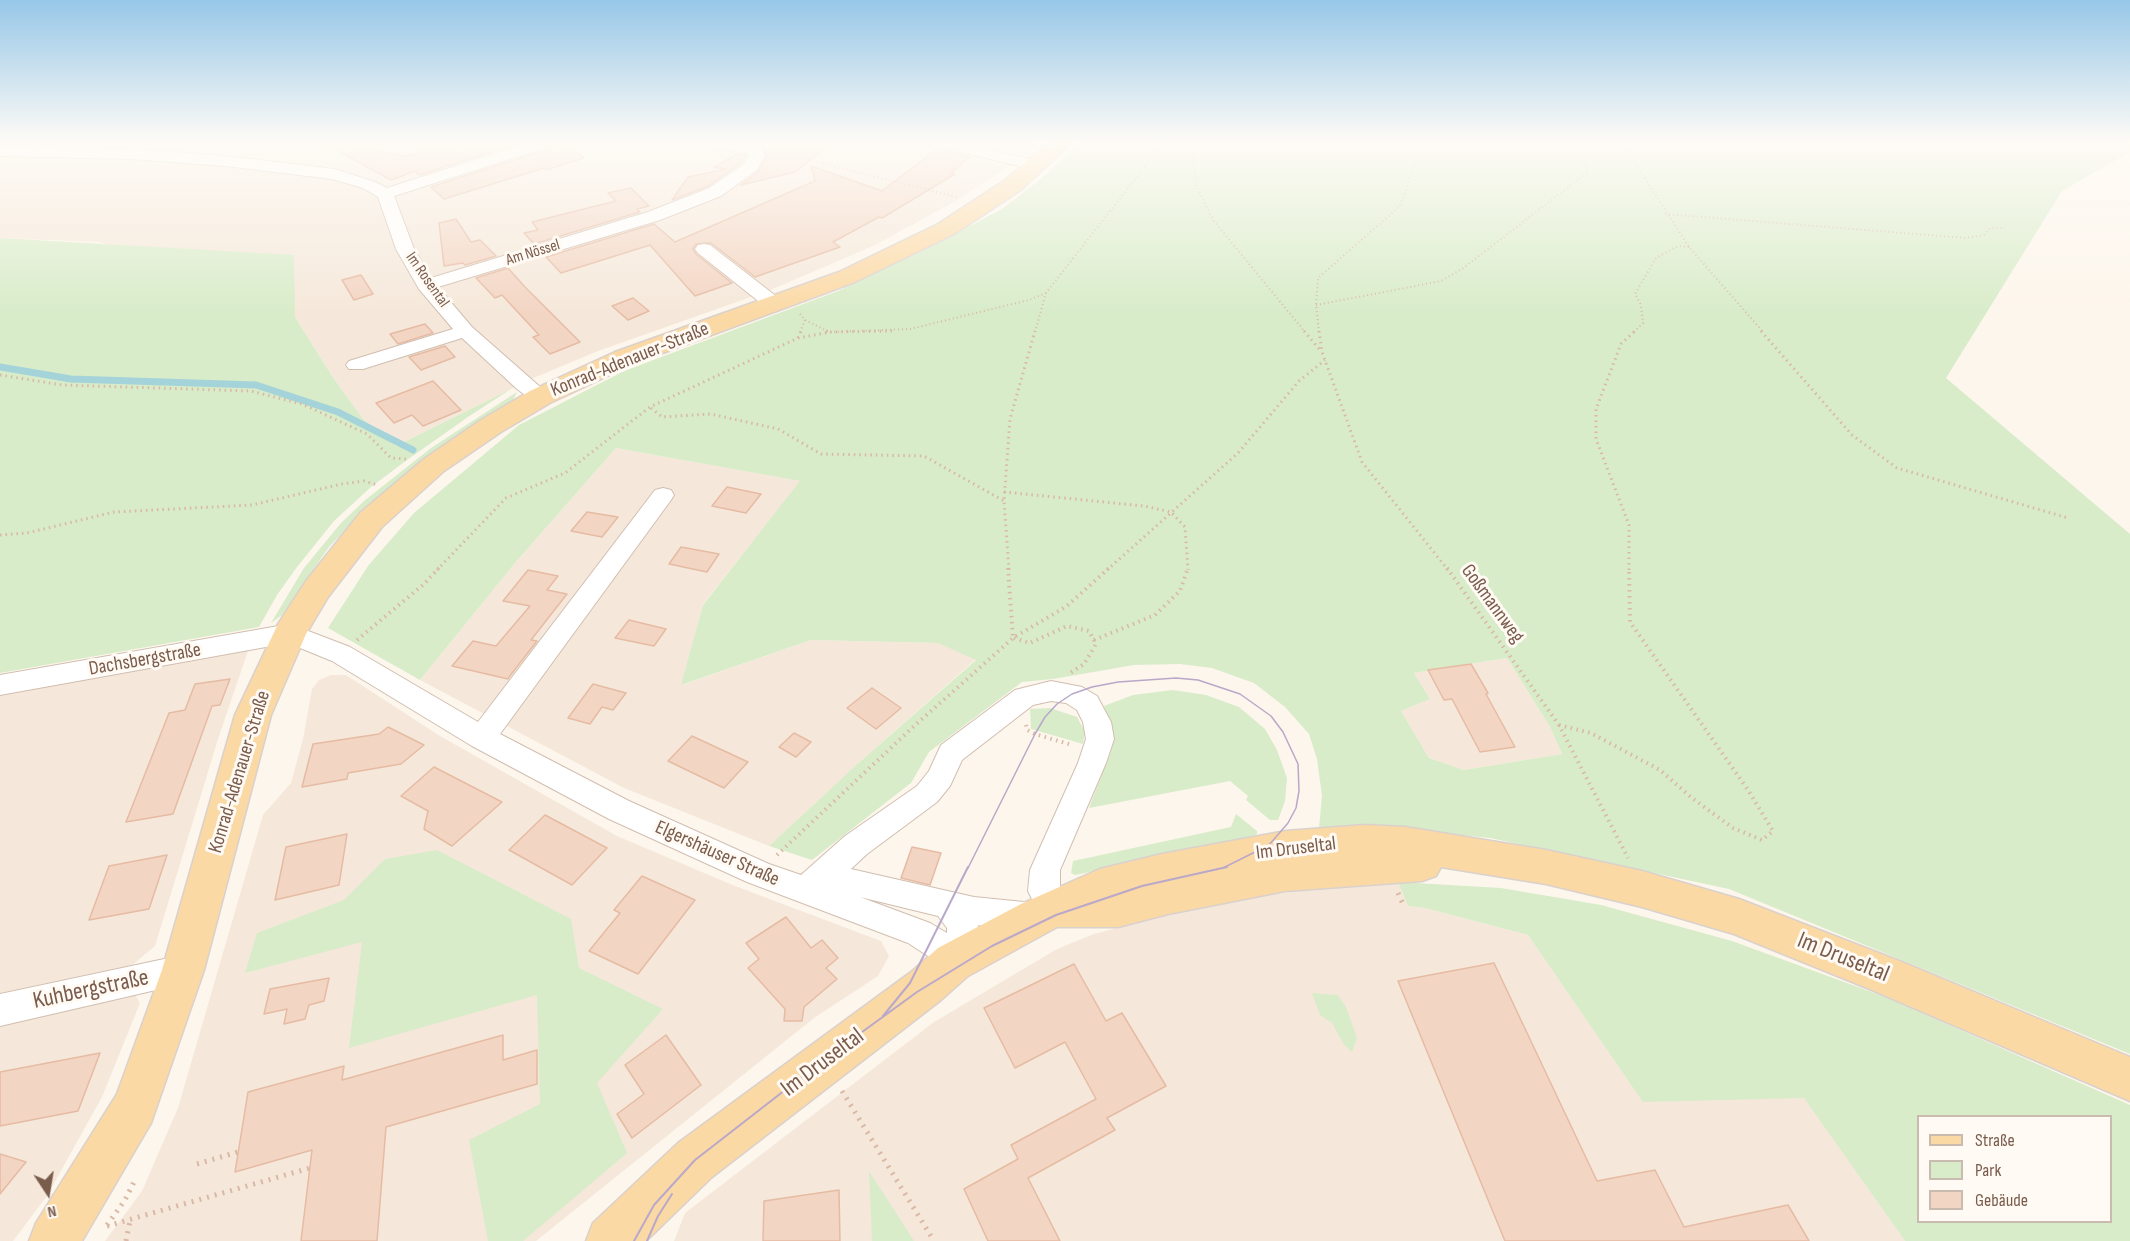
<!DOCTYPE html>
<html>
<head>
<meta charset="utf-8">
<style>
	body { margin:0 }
	#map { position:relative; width:2130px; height:1241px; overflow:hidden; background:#fdf6ec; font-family:"Sofia Sans Condensed",sans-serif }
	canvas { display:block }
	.legend { position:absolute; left:1917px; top:1115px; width:195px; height:108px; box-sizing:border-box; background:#fffaf3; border:2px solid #cabbb1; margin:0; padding:8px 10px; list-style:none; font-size:18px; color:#7a5c4d }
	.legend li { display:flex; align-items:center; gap:12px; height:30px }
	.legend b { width:30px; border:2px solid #cabbb1 }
	.north { position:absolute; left:18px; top:1163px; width:60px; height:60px; -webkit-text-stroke:4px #fffaf3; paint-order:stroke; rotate:168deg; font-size:16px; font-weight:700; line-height:24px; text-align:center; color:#7a5c4d }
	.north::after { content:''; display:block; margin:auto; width:21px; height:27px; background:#7a5c4d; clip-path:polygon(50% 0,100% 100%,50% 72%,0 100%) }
</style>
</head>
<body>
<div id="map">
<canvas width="2130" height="1241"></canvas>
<ul class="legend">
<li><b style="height:8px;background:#fbd9a5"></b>Straße</li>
<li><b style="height:16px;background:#d8ecc9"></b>Park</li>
<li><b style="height:16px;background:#f3d5c3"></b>Gebäude</li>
</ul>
<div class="north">N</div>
</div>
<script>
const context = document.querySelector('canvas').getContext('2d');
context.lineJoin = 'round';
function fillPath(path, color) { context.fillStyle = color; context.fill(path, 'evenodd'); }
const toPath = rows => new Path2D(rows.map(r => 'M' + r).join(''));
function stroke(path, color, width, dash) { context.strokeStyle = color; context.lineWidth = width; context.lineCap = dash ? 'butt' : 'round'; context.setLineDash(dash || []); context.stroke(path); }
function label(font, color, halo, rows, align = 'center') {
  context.font = font + ' "Sofia Sans Condensed",sans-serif'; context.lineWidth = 6; context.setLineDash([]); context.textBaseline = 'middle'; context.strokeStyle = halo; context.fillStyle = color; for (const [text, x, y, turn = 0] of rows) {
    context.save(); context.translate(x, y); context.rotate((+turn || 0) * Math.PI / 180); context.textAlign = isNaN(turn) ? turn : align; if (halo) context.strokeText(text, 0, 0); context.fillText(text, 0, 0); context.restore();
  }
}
fillPath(toPath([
	[0,141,1041,141,1029,153,956,201,873,246,768,291,598,351,531,379,396,446,363,419,332,376,295,317,100,242,0,238],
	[616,448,801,481,703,604,682,685,811,640,938,643,976,659,855,766,769,846,624,788,420,680,515,563],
	[249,648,218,739,155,946,132,965,0,993,0,694],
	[1507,658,1550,727,1562,754,1464,770,1429,758,1401,711,1430,699,1414,673],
	[331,675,346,675,440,736,617,836,735,886,881,941,889,956,878,976,814,1018,536,1241,105,1241,142,1191,178,1108,263,815,291,783,303,739,312,689,319,680],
	[1398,882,1408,906,1425,908,1528,935,1643,1101,1804,1097,1905,1241,674,1241,685,1213,934,1022,1057,949,1094,934,1197,907,1320,887],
	[135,995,140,1003,102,1097,47,1196,13,1241,0,1241,0,1024]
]), '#f5e8da');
fillPath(toPath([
	[1081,141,2130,141,2130,152,2062,191,1946,378,2130,534,2130,1054,1729,889,1490,838,1365,826,1319,828,1322,796,1317,759,1309,734,1285,707,1254,683,1212,668,1180,664,1134,665,1053,679,1022,682,929,752,911,783,812,860,769,846,855,766,976,660,938,643,811,640,681,685,703,605,800,481,616,448,515,563,420,680,328,628,368,566,414,513,519,425,624,371,838,291,918,253,1002,209,1042,178],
	[1507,658,1550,727,1562,754,1464,770,1429,758,1401,711,1430,699,1414,673],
	[0,238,294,255,295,317,332,376,363,419,396,446,511,389,468,417,407,460,371,487,334,521,297,567,277,595,259,627,0,673],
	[517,392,513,400,436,450,372,502,329,547,282,615,271,623,304,568,341,523,364,501,431,448],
	[1173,690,1206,695,1239,707,1265,729,1277,750,1287,778,1285,801,1278,820,1270,820,1246,800,1248,796,1230,781,1089,808,1112,748,1112,728,1104,706,1133,695],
	[1050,708,1077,717,1085,732,1083,744,1031,729,1030,709],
	[1236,814,1257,831,1257,834,1247,839,1075,875,1071,873,1073,861,1231,827],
	[437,850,571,919,579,968,663,1009,597,1083,627,1153,523,1241,488,1241,469,1140,540,1104,537,995,349,1048,362,942,245,973,257,933,344,900,385,859],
	[1398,882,1501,888,1601,905,1732,941,1888,998,2130,1105,2130,1241,1905,1241,1804,1098,1643,1102,1528,935,1425,908,1408,906],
	[1918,1116,2110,1116,2110,1222,1918,1222],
	[1312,993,1338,995,1346,1007,1357,1038,1352,1052,1344,1045,1332,1023,1320,1015],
	[869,1171,914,1241,872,1241]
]), '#d8ecc9');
stroke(toPath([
	[0,367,71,379,256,385,338,412,413,450]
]), '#a5d3da', 7);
const building = toPath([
	[476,141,526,141,419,175,415,171,391,180,327,145,328,142,406,156,448,145,452,148,476,141],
	[561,141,584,158,546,170,544,168,444,199,431,187,558,146,561,141],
	[761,141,835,141,795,172,741,185,758,172,767,156,762,145,758,143,761,141],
	[937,149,970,157,951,173,955,174,882,218,879,217,833,242,840,247,755,277,711,243,696,244,693,249,696,254,732,283,695,296,650,245,561,273,546,257,654,224,675,242,815,181,811,166,882,191,937,149],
	[738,154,746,155,742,162,708,186,672,200,688,177,726,169,714,167,738,154],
	[631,188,649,206,637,209,640,212,534,244,524,233,538,230,532,222,616,201,608,193,631,188],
	[456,219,471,242,480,240,496,256,465,265,463,263,444,266,439,223,456,219],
	[508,268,525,287,580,342,550,354,533,337,539,335,502,295,495,298,476,278,508,268],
	[361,275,373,294,354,300,342,280,361,275],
	[633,298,649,311,628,320,612,306,633,298],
	[425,324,433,333,398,344,390,334,425,324],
	[445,346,455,357,421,370,409,357,445,346],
	[433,381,461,410,423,426,412,415,394,423,376,403,433,381],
	[727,487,761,494,746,513,712,506,727,487],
	[587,512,618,517,602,537,571,531,587,512],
	[681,547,719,554,707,572,669,564,681,547],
	[528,570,558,576,547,590,567,594,531,640,537,641,509,677,508,679,452,666,473,641,496,646,530,606,503,601,528,570],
	[629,620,666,629,654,646,615,638,629,620],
	[1471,664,1488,693,1486,694,1515,747,1480,752,1452,699,1444,700,1428,670,1471,664],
	[230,679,220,705,212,706,173,814,126,822,169,713,185,710,195,684,230,679],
	[593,684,626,693,613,710,602,707,590,724,568,718,593,684],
	[872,688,901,708,876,729,847,708,872,688],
	[388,727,424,745,401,764,348,773,347,779,302,787,313,744,379,734,388,727],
	[794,733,811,742,796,757,779,747,794,733],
	[692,736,748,762,724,788,668,761,692,736],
	[434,767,502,802,452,846,424,829,428,811,401,796,434,767],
	[545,815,607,848,572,885,509,850,545,815],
	[347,834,339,885,275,900,286,847,347,834],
	[912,847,941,853,930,885,901,878,912,847],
	[167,855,149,909,89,920,109,866,167,855],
	[642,876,695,900,638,974,589,951,620,913,614,910,642,876],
	[786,917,811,948,822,940,838,958,826,968,837,979,804,1007,802,1021,784,1021,785,1009,748,968,759,959,746,943,786,917],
	[1494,963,1597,1181,1655,1170,1684,1227,1788,1205,1809,1241,1505,1241,1398,981,1494,963],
	[1074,964,1106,1021,1122,1013,1166,1086,1107,1118,1115,1130,1028,1178,1060,1241,988,1241,964,1189,1018,1159,1011,1145,1096,1099,1065,1042,1015,1068,984,1008,1074,964],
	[329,978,324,1001,309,1005,305,1019,284,1024,287,1009,264,1014,270,989,329,978],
	[503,1035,503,1060,537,1050,537,1084,386,1127,377,1241,301,1241,312,1150,235,1172,248,1092,344,1066,342,1080,503,1035],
	[666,1035,701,1085,632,1138,617,1114,644,1094,625,1065,666,1035],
	[100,1053,78,1111,0,1126,0,1072,100,1053],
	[0,1154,26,1162,0,1194,0,1154],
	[839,1190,840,1241,763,1241,764,1201,839,1190]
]);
fillPath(building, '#f3d5c3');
stroke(building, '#e6bba3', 1.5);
const minor = toPath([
	[535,141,559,141,557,144,394,196,414,249,431,278,648,212,709,188,744,164,749,155,748,153,700,146,693,141,735,141,754,144,760,146,765,155,757,170,721,196,660,220,438,287,472,327,547,393,550,397,547,401,540,403,533,401,517,389,462,338,363,369,349,369,346,365,349,361,453,329,419,289,396,249,378,197,363,188,332,179,226,166,131,159,0,156,0,146,131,149,226,156,334,169,375,182,387,188,535,141],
	[905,141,921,141,918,146,912,148,906,146,905,141],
	[926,141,955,141,1042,162,1044,165,1036,170,928,144,926,141],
	[704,244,710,245,781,300,783,304,781,308,767,308,698,253,695,249,698,245,704,244],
	[663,488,671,490,674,495,671,500,500,734,629,801,769,864,801,875,845,836,917,786,929,771,941,745,1015,690,1051,681,1082,687,1097,696,1111,722,1114,739,1106,763,1060,870,1060,891,1069,910,1064,920,1053,924,1048,922,1046,927,1035,931,978,925,976,951,965,973,953,977,941,973,931,958,908,943,747,882,609,819,472,746,332,661,288,643,0,695,0,675,290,624,350,647,478,722,655,490,663,488],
	[1051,701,1066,703,1077,710,1083,722,1086,739,1078,763,1030,870,1028,891,1034,903,974,897,851,869,867,854,937,802,950,786,962,760,1033,705,1051,701],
	[860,897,938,916,947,928,947,933,930,923,860,897],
	[183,955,195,959,199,970,195,981,0,1026,0,994,183,955]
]);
const major = toPath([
	[1051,141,1074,141,1021,190,954,234,855,282,633,364,550,403,501,432,444,471,382,527,328,597,306,634,271,715,204,970,151,1123,82,1241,29,1241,36,1223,117,1094,162,970,235,715,278,624,306,581,360,513,424,459,481,420,530,391,615,352,839,272,938,224,1005,180,1051,141],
	[1365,825,1405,827,1546,850,1642,871,1739,899,1902,962,2130,1057,2130,1101,1872,990,1734,934,1642,907,1546,884,1441,867,1436,876,1422,881,1285,891,1168,914,1118,927,1057,927,968,976,941,1000,712,1177,646,1241,586,1241,593,1223,678,1143,911,972,938,948,1021,904,1100,869,1162,854,1286,831,1365,825]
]);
stroke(minor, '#d1beb0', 2);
stroke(major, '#dad1cd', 3);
stroke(toPath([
	[1192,141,1196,186,1213,220,1305,332],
	[1621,141,1689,247,1763,332],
	[773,151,957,197],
	[1665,214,1965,238,1984,235,1990,228,2005,228],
	[1316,305,1441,281,1462,269,1588,172,1581,155,1588,141],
	[800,314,805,320,829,332],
	[800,332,805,320],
	[830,332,910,329,1029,300,1046,293],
	[1035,332,1046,293,1165,141],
	[1319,332,1316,305,1318,278,1400,206,1423,141],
	[1634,332,1643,323,1641,305,1635,294,1656,258,1678,246,1689,247]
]), '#d9b8a5', 2, [1, 3]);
stroke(toPath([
	[826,331,829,332],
	[1304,331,1320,350],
	[1319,331,1322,352,1362,462,1448,570],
	[1761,331,1852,435,1897,468,2068,518],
	[798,338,801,331],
	[0,375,62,385,251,391,302,404,367,434,391,458,406,459],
	[651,408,662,417,711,414,778,429,821,454,924,456,1004,501],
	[1004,492,1144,506,1171,512,1185,527,1188,570],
	[0,535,27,533,114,512,252,505,342,484,364,481,377,485],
	[437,570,506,498,565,473,650,407,798,338,830,332,892,331],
	[1009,570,1004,501,1010,419,1035,331],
	[1107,570,1238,453,1299,381,1325,360],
	[1629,570,1629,525,1596,439,1596,409,1621,344,1635,331]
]), '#d9b8a5', 3, [1.5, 4]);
stroke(toPath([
	[1008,568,1013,638],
	[1447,568,1559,725,1628,858],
	[1014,638,1030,643,1067,626,1089,631,1096,644,1084,664,1070,673],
	[357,640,424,584,439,568],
	[1094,640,1155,615,1180,591,1188,568],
	[1026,725,1027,730,1035,734,1072,745],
	[1559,725,1591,733,1660,770,1692,798,1733,828,1762,840,1773,831,1748,790,1630,622,1629,568],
	[777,855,912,728,1013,638,1067,606,1109,568]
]), '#d9b8a5', 4, [1.5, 4.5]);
stroke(toPath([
	[1398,893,1404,906],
	[842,1091,934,1241],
	[197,1164,238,1152],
	[107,1225,125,1200,134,1182],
	[107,1226,310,1168],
	[126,1241,130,1221]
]), '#d9b8a5', 5, [2, 6]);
fillPath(minor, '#fff');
fillPath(major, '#fbd9a5');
stroke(toPath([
	[968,868,1035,734,1045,717,1057,704,1072,694,1092,687,1118,682,1176,678,1198,680,1240,694,1271,716,1283,732,1298,764,1299,791,1296,808,1288,823,1269,845,1223,868]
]), '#b9a8c9', 1.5);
stroke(toPath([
	[883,1016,910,983,968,867],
	[634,1241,654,1205,695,1160,825,1059,917,992,992,946,1056,915,1142,886,1227,867],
	[647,1241,658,1216,672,1194]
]), '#b9a8c9', 2);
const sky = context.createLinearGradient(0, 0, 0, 315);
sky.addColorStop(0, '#97c7e8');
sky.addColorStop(0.45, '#fefbf6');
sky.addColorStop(1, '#fefbf600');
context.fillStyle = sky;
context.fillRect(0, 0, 2130, 315);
label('16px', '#7a5c4d', '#fffaf3', [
	["Am Nössel",533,253,-17],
	["Im Rosental",427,280,55]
]);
label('20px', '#7a5c4d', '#fffaf3', [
	["Konrad-Adenauer-Straße",630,360,-22],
	["Goßmannweg",1492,604,54],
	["Dachsbergstraße",145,660,-10],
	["Konrad-Adenauer-Straße",240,772,-73],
	["Im Druseltal",1296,849,-7],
	["Elgershäuser Straße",717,854,24]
]);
label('24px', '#7a5c4d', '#fffaf3', [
	["Im Druseltal",1843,958,22],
	["Kuhbergstraße",91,990,-12],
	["Im Druseltal",823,1063,-37]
]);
</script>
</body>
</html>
